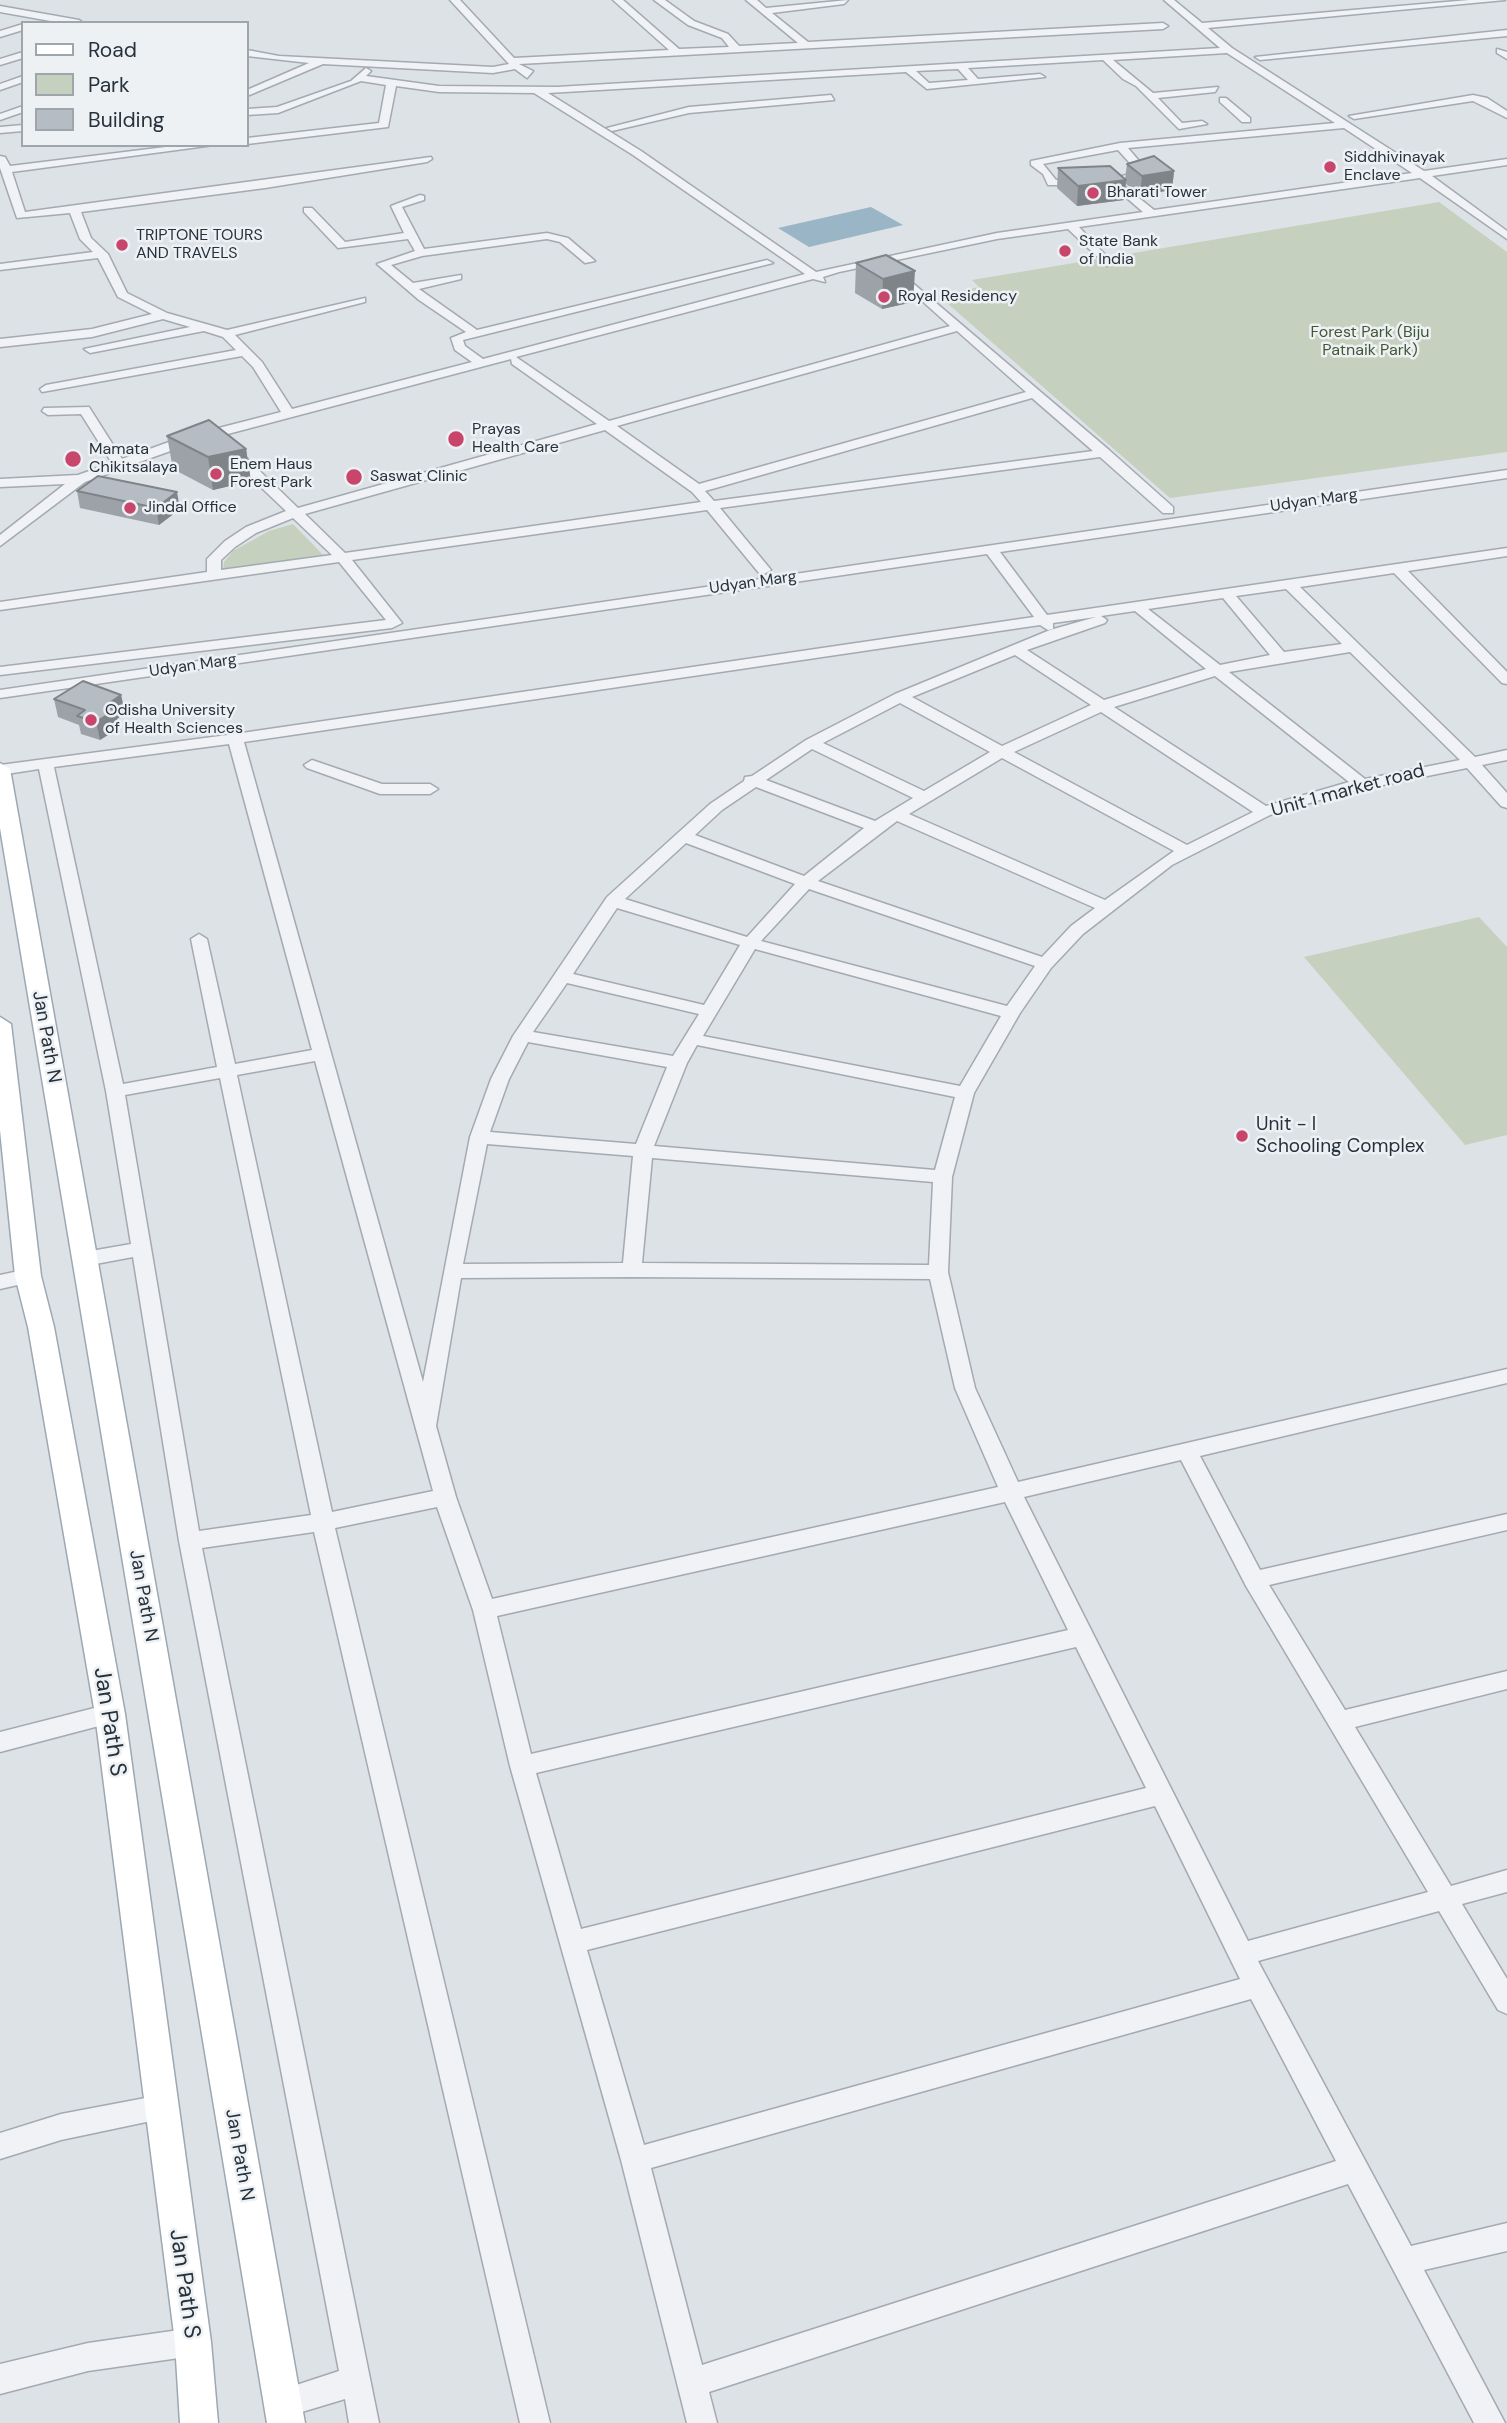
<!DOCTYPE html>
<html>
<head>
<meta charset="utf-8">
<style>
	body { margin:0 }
	#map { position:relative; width:1507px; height:2423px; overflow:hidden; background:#dde2e7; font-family:"DM Sans",sans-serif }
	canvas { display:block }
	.legend { position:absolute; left:21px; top:21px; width:228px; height:126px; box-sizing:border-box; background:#edf1f4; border:2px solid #9ea5ab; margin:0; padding:9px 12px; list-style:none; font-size:21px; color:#27323d }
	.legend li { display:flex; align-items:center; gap:14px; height:35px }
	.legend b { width:35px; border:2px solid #9ea5ab }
</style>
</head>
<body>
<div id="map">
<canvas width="1507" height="2423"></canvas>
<ul class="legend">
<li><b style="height:9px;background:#fff"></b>Road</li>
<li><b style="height:19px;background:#c6d0bf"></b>Park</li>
<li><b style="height:19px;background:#b5bcc3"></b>Building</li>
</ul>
</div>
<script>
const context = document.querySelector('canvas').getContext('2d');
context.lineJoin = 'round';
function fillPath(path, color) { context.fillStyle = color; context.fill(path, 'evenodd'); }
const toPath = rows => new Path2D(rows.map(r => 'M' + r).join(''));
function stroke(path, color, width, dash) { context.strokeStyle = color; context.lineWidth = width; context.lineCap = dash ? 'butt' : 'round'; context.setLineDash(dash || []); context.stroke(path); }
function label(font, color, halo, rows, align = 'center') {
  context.font = font + ' "DM Sans",sans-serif'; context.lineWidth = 5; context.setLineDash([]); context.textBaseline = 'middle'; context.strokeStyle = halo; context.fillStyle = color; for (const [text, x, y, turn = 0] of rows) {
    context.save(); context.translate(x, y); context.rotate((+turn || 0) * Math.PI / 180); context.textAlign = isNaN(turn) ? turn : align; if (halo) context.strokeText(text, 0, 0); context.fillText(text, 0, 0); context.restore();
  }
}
fillPath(toPath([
	[1439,202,1507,252,1507,452,1170,498,939,296,979,287,972,280],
	[293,524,324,556,223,571,224,562,233,551,269,531],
	[1479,917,1507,947,1507,1135,1465,1145,1304,957]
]), '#c6d0bf');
fillPath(toPath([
	[871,207,903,225,809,247,778,228]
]), '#99b5c6');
const minor = toPath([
	[450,0,460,0,514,58,669,50,613,0,623,0,679,49,729,47,722,38,688,25,654,0,665,0,694,21,728,34,739,46,798,43,746,0,757,0,766,8,848,0,844,4,772,13,808,42,1163,23,1168,26,1163,29,519,64,533,71,527,78,515,69,493,73,323,64,247,96,247,90,309,63,247,56,247,50,279,56,493,67,509,64,450,0],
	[1164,0,1174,0,1202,23,1469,0,1505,0,1208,28,1232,48,1424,171,1507,159,1507,165,1432,176,1507,231,1507,239,1420,178,1079,227,1111,261,1113,263,1107,266,1068,229,997,239,839,272,823,277,825,282,813,279,516,357,609,421,950,326,891,273,889,271,895,268,1109,450,1173,507,1173,513,1163,513,1100,457,720,508,771,570,764,574,759,573,707,510,352,560,402,623,392,628,0,675,0,667,386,620,339,562,0,610,0,602,207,572,207,559,225,541,246,527,286,511,227,455,227,449,237,449,298,508,597,424,512,364,511,359,190,444,134,464,135,470,121,469,85,482,0,546,0,535,65,484,0,487,0,479,78,475,112,463,81,414,48,415,42,411,44,408,89,407,122,459,180,438,281,412,253,367,242,356,42,392,40,389,46,385,236,350,223,337,204,331,90,353,84,349,190,327,163,319,92,337,0,347,0,339,92,329,152,314,118,297,98,258,0,270,0,264,93,252,80,239,70,213,17,218,0,168,0,156,5,157,10,166,182,145,214,145,12,172,25,212,431,157,432,159,427,162,265,188,81,212,91,238,108,254,127,293,167,313,227,330,365,298,365,302,235,335,262,362,292,409,472,362,455,350,451,338,466,332,419,300,377,264,415,251,408,239,338,248,304,212,304,208,312,208,345,242,404,233,391,206,420,195,424,196,424,200,402,207,424,249,547,233,568,238,595,261,585,263,560,242,547,239,422,256,391,265,413,283,461,275,461,279,419,289,477,330,767,260,773,263,463,340,465,346,483,359,805,274,633,155,534,93,439,92,396,86,388,127,247,144,247,138,379,123,386,85,361,81,278,113,247,115,247,109,277,107,351,81,366,68,371,71,366,76,439,86,557,87,1220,48,1164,0],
	[1227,53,1335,123,1120,143,1031,161,1031,165,1043,174,1048,185,1083,185,1087,184,1087,180,1056,180,1043,164,1118,150,1138,172,1106,180,1143,212,997,233,816,272,641,151,548,93,906,72,927,89,1045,77,1040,74,978,79,968,68,1103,60,1123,79,1136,86,1179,129,1207,124,1202,121,1182,123,1158,98,1215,92,1218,87,1153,93,1113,60,1227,53],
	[958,69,968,80,929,83,916,71,958,69],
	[1344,128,1412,173,1154,210,1119,182,1150,174,1128,148,1344,128],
	[957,331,1026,392,699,484,617,426,957,331],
	[1032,398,1093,451,714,501,705,491,1032,398],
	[605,430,692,492,701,502,345,553,305,514,605,430],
	[293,518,332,555,221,570,221,560,235,547,256,533,293,518],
	[0,6,79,20,83,23,62,23,0,12,0,6],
	[23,24,23,30,0,37,0,31,23,24],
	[1507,30,1507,36,1260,60,1255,57,1507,30],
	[1497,49,1507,52,1507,59,1497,53,1497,49],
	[23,52,23,58,0,65,0,59,23,52],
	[23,76,23,82,0,90,0,84,23,76],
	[831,95,834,100,689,113,612,131,607,128,689,107,831,95],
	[1473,95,1487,98,1507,111,1507,118,1473,101,1354,119,1349,116,1473,95],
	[1220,98,1226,98,1250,118,1250,122,1242,122,1220,102,1220,98],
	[23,106,23,112,0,120,0,114,23,106],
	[23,125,23,131,0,133,0,127,23,125],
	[1507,470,1507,478,1000,552,1047,615,1507,548,1507,556,1408,571,1507,672,1507,684,1502,683,1394,573,1300,587,1475,757,1507,750,1507,760,1482,765,1507,793,1507,808,1501,806,1467,768,1343,793,1270,815,1172,865,1083,934,1051,968,1020,1013,974,1093,952,1177,948,1272,975,1388,1018,1482,1507,1369,1507,1383,1200,1456,1260,1570,1507,1514,1507,1530,1269,1585,1345,1710,1507,1671,1507,1689,1355,1727,1451,1886,1507,1870,1507,1892,1462,1904,1507,1979,1507,2014,1498,2010,1439,1911,1258,1961,1411,2246,1507,2223,1507,2251,1424,2270,1505,2423,1474,2423,1348,2184,709,2392,717,2423,687,2423,621,2160,510,1766,473,1610,437,1507,335,1528,550,2423,520,2423,314,1532,202,1548,379,2423,349,2423,345,2399,282,2418,272,2413,267,2403,272,2393,339,2371,179,1541,133,1257,85,1266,75,1259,85,1252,131,1244,106,1091,39,769,0,775,0,765,235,734,1034,617,987,554,0,698,0,690,1507,470],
	[1286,589,1342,644,1284,652,1236,596,1286,589],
	[1223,598,1270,655,1220,665,1148,609,1223,598],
	[1135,611,1206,669,1104,700,1027,650,1105,623,1107,620,1101,616,1135,611],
	[1096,617,1050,630,895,694,806,740,752,776,745,777,744,781,710,804,607,897,513,1036,491,1079,470,1137,423,1382,244,742,1040,625,1048,630,1053,629,1053,623,1096,617],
	[1350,652,1460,760,1365,779,1229,672,1350,652],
	[1015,655,1091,705,1002,746,912,697,1015,655],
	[1215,676,1349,782,1266,806,1114,707,1215,676],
	[900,703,990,752,924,791,823,743,900,703],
	[1101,712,1253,812,1187,845,1014,752,1101,712],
	[229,744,312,1050,235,1064,207,939,199,934,191,939,217,1067,123,1084,54,767,229,744],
	[812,749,913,798,875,821,766,780,812,749],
	[1002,758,1174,851,1105,900,909,814,1002,758],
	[756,787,864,828,804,876,695,835,722,810,756,787],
	[897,821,1095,908,1071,926,1042,957,818,881,897,821],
	[686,843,795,884,747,937,625,899,686,843],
	[809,889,1035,966,1007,1006,761,941,809,889],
	[617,908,740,945,704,1005,573,974,617,908],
	[755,949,1001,1016,960,1086,703,1036,755,949],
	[567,983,699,1014,673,1056,533,1032,567,983],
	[528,1042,667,1067,636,1144,490,1132,509,1079,528,1042],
	[697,1045,955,1097,935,1170,654,1146,687,1063,697,1045],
	[315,1061,433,1491,332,1512,237,1075,315,1061],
	[220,1078,311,1515,199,1531,125,1095,220,1078],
	[487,1144,633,1156,623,1263,463,1264,487,1144],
	[652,1158,933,1182,929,1265,642,1263,652,1158],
	[632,1277,930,1279,955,1388,998,1487,492,1599,456,1497,436,1426,461,1278,632,1277],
	[1181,1460,1246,1586,1428,1892,1248,1941,1024,1497,1181,1460],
	[1005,1502,1068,1630,531,1754,497,1616,1005,1502],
	[1076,1647,1146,1788,581,1929,536,1773,1076,1647],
	[1155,1806,1240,1979,644,2145,587,1950,1155,1806],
	[1251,1999,1336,2161,702,2365,651,2168,1251,1999],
	[312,760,382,784,430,784,438,789,430,794,380,794,307,768,304,765,312,760],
	[28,1269,35,1271,38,1276,35,1281,0,1289,0,1275,28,1269],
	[110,1704,118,1707,122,1714,118,1721,0,1752,0,1732,110,1704],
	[161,2095,170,2099,174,2108,170,2117,61,2140,0,2159,0,2133,61,2114,161,2095],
	[193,2328,203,2332,207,2342,203,2352,193,2356,88,2371,0,2394,0,2364,88,2343,193,2328]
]);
const major = toPath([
	[0,763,10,769,305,2423,267,2423,0,828,0,763],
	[0,1017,11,1024,41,1276,54,1327,125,1714,211,2342,218,2423,180,2423,175,2342,95,1714,28,1327,15,1276,0,1130,0,1017]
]);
stroke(minor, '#a3aab1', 3);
stroke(major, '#9da8b2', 3);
fillPath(minor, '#f0f2f5');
fillPath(major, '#fff');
fillPath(toPath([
	[1127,164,1174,171,1172,190,1140,195,1126,184,1124,200,1077,206,1057,188,1058,168,1125,179],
	[886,255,913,302,882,309,855,293,856,263],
	[167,436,246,449,251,481,213,490,173,469],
	[77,491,180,509,159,525,80,508],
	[121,695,125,713,117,719,119,728,100,740,81,734,79,725,58,717,54,699]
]), '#9ca2a8');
fillPath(toPath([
	[1174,171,1172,190,1140,195,1142,176],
	[1126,180,1124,200,1077,206,1078,186],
	[915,271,913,302,882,309,883,279],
	[246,449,251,481,213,490,208,457],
	[177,492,180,509,159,525,156,508],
	[121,695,125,713,117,719,119,728,100,740,96,722,105,706]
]), '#7f8488');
const building = toPath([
	[1154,156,1174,171,1142,176,1127,164,1154,156],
	[1110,166,1126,180,1078,186,1058,168,1110,166],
	[886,255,915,271,883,279,856,263,886,255],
	[209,420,246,449,208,457,167,436,209,420],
	[98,476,177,492,156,508,77,491,98,476],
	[83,681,121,695,105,706,115,710,96,722,77,716,85,710,54,699,83,681]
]);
fillPath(building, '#b5bcc3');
stroke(building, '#7f8488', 2);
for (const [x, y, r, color] of [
	[1330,167,7,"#c8466b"],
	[1093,193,7,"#c8466b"],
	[122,245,7,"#c8466b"],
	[1065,251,7,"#c8466b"],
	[884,297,7,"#c8466b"],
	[456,439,9,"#c8466b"],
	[73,459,9,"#c8466b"],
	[216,474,7,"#c8466b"],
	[354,477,9,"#c8466b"],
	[130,508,7,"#c8466b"],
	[91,720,7,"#c8466b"],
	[1242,1136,7,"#c8466b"]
]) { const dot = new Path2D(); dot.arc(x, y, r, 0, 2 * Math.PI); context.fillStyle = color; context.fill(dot); stroke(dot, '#edf1f4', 2.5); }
label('16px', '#27323d', '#edf1f4', [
	["Siddhivinayak",1344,158],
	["Enclave",1344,176],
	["Bharati Tower",1107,193],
	["TRIPTONE TOURS",136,236],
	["AND TRAVELS",136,254],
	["State Bank",1079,242],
	["of India",1079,260],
	["Royal Residency",898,297],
	["Prayas",472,430],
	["Health Care",472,448],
	["Mamata",89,450],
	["Chikitsalaya",89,468],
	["Enem Haus",230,465],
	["Forest Park",230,483],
	["Saswat Clinic",370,477],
	["Jindal Office",144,508],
	["Odisha University",105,711],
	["of Health Sciences",105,729]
], 'left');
label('16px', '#415835', '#edf1f4', [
	["Forest Park (Biju",1370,333],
	["Patnaik Park)",1370,351]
]);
label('16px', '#27323d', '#edf1f4', [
	["Udyan Marg",1314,501,-8],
	["Udyan Marg",753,583,-8],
	["Udyan Marg",193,666,-8]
]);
label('19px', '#27323d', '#edf1f4', [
	["Unit 1 market road",1348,791,-15],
	["Jan Path N",46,1037,80],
	["Jan Path N",143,1596,80],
	["Jan Path N",239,2155,80]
]);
label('19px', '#27323d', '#edf1f4', [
	["Unit - I",1256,1125],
	["Schooling Complex",1256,1147]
], 'left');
label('23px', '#27323d', '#edf1f4', [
	["Jan Path S",109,1722,81],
	["Jan Path S",184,2284,82]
]);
</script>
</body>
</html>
